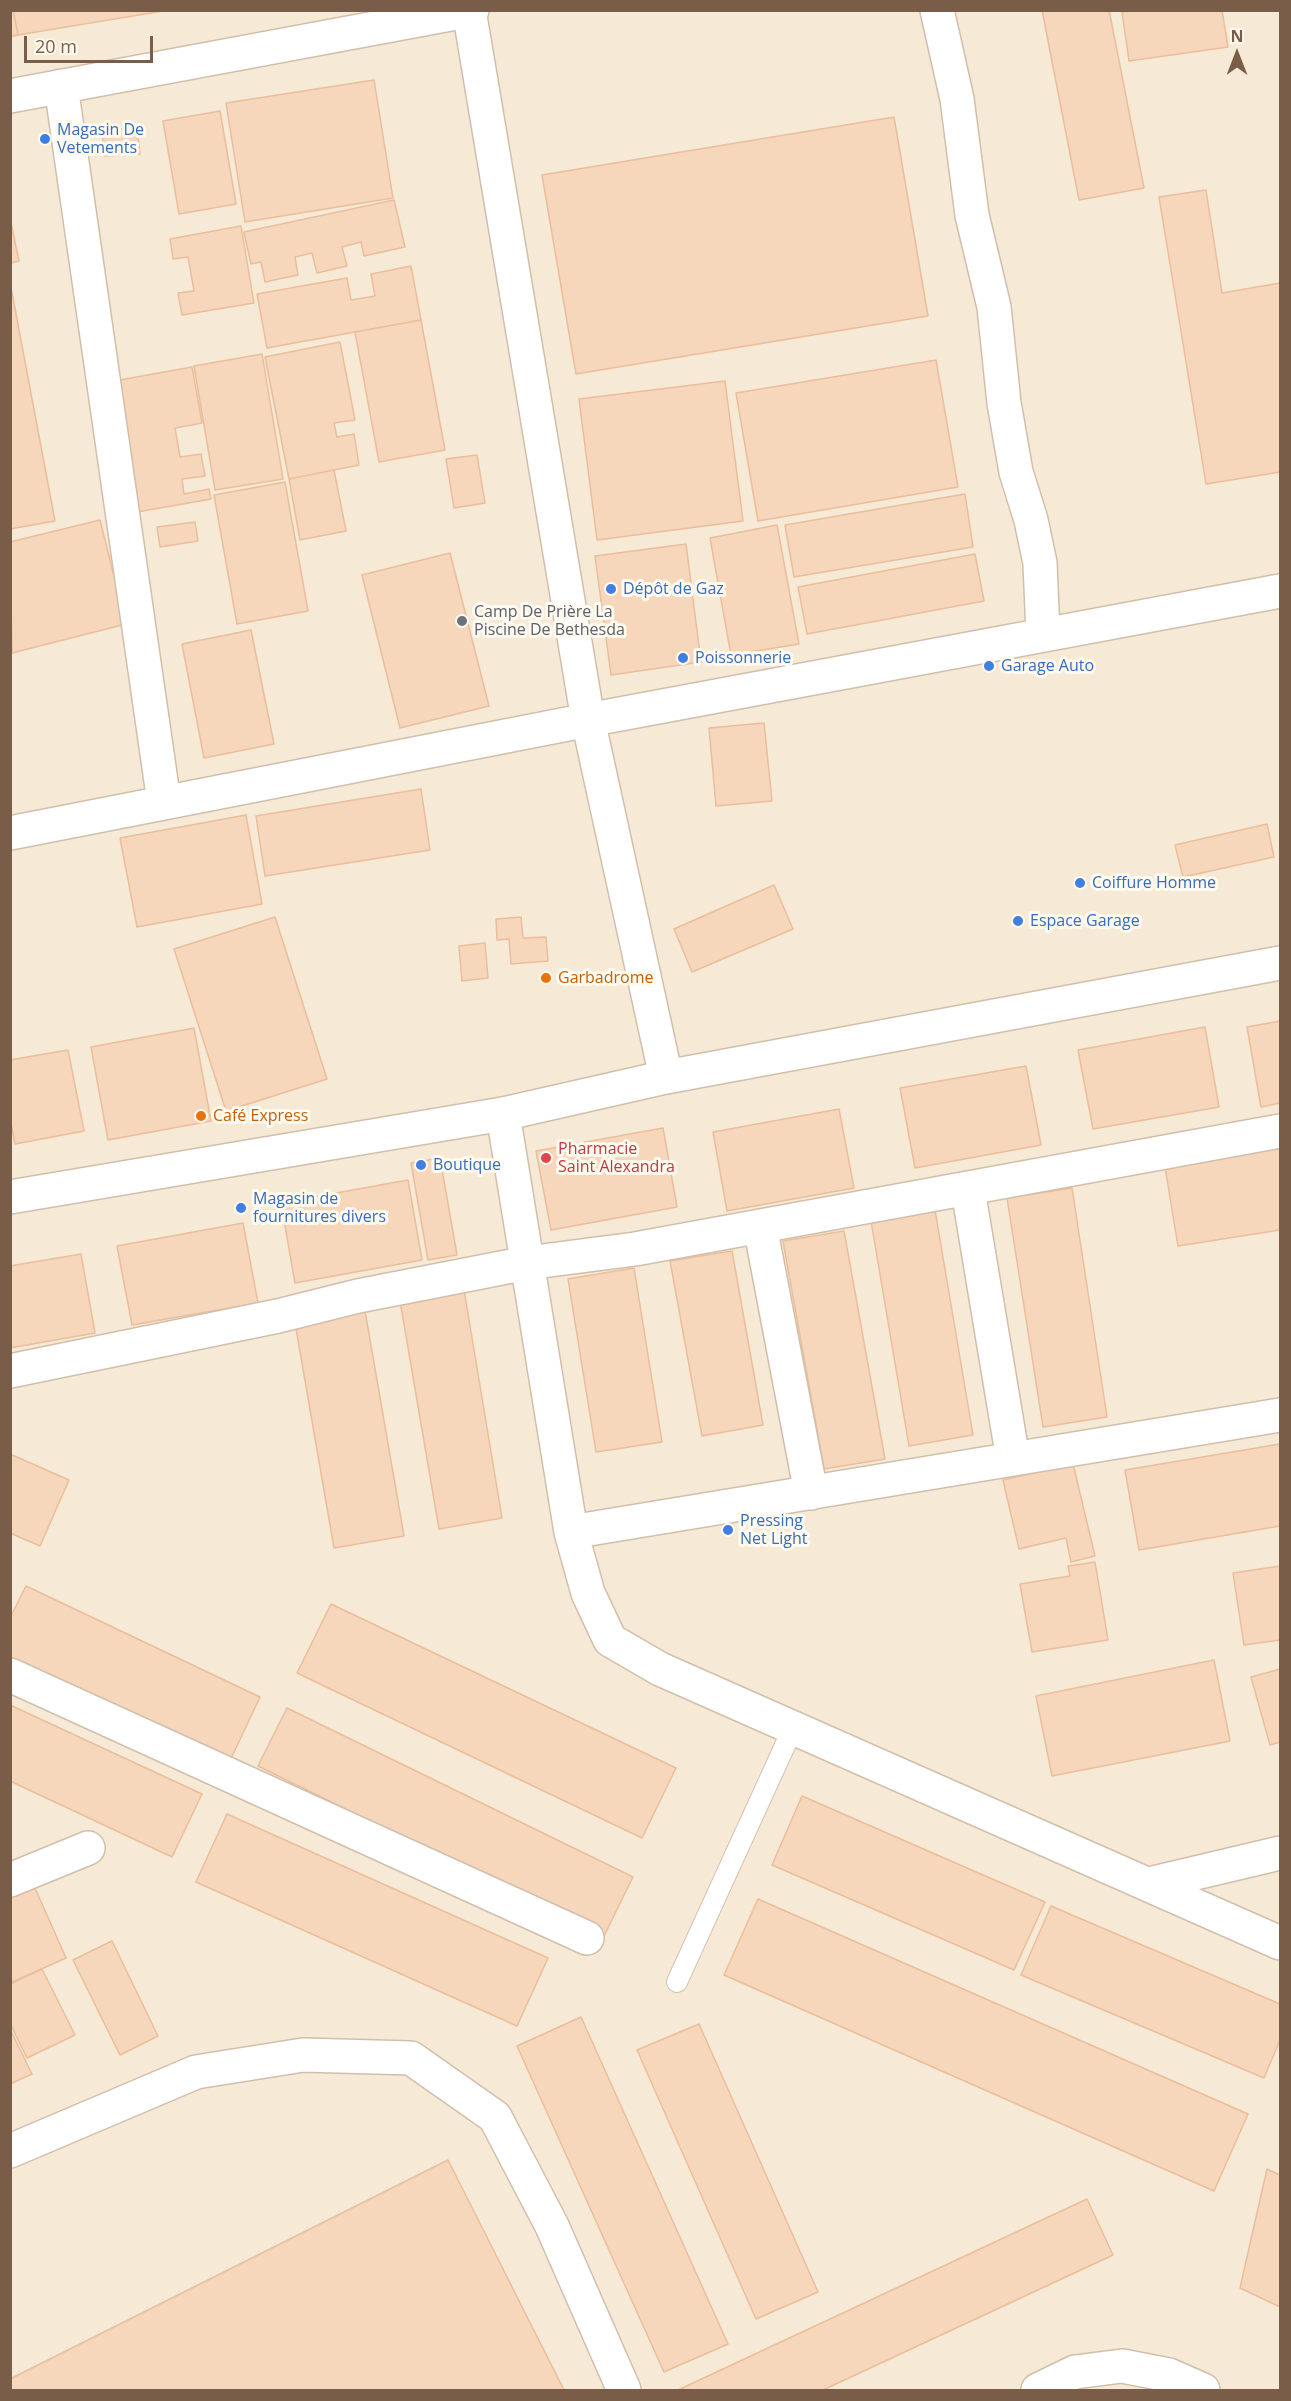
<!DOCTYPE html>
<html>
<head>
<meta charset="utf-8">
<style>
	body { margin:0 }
	#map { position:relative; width:1291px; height:2401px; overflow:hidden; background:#fef6e7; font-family:"Open Sans",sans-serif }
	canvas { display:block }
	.frame { position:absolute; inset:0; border:12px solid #7a5d49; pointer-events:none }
	.north { position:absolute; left:1207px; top:24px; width:60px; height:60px; -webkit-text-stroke:4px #fffaef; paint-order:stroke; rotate:0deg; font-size:16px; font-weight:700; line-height:24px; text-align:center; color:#7a5d49 }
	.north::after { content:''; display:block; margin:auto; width:21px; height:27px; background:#7a5d49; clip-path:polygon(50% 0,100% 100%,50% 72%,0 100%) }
	.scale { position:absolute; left:24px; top:36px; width:129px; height:27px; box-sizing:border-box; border:3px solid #7a5d49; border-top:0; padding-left:8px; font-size:18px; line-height:21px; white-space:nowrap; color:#7a5d49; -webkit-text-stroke:4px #fffaef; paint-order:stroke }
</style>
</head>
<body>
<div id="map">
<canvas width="1291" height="2401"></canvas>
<div class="frame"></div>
<div class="north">N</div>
<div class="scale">20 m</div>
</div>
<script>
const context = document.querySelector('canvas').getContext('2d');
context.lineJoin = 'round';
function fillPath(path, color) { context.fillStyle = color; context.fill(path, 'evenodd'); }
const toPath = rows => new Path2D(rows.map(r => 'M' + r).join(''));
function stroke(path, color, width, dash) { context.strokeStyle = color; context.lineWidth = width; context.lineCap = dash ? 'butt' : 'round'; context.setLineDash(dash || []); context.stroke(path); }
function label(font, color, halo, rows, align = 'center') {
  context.font = font + ' "Open Sans",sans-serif'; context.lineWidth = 6; context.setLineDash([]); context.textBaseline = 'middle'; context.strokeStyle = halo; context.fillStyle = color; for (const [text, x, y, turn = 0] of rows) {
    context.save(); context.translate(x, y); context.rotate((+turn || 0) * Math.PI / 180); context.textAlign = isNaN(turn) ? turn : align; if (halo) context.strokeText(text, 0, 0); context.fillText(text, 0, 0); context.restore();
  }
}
fillPath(toPath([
	[11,11,1280,11,1280,2390,11,2390]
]), '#f6e9d5');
const building = toPath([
	[10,10,13,10,18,35,10,37,10,10],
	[13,10,169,10,18,35,13,10],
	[1042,10,1109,10,1144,188,1079,200,1042,10],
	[1136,10,1222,10,1228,47,1129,61,1122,12,1136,10],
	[374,80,393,198,245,222,226,103,374,80],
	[220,111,236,204,179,214,163,121,220,111],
	[894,117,928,316,576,374,542,175,894,117],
	[137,128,140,154,104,156,102,130,137,128],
	[1206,190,1222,293,1280,283,1280,472,1206,484,1159,197,1206,190],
	[394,200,405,247,364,256,361,242,342,247,347,266,317,273,312,253,295,257,298,275,265,282,261,262,251,264,244,232,394,200],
	[10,218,19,261,10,263,10,218],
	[241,226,254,303,182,315,178,293,194,291,188,257,173,259,170,239,241,226],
	[411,266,421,320,267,348,257,294,347,278,351,300,375,296,371,274,411,266],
	[10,282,55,521,10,529,10,282],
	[421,320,445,450,379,462,355,332,421,320],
	[340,342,355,420,334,423,337,437,354,434,359,465,289,479,265,357,340,342],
	[262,354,283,479,215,490,194,366,262,354],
	[936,360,958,487,758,521,736,393,936,360],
	[192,367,202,423,175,428,180,457,201,454,205,476,182,479,184,494,209,489,211,499,137,512,114,381,192,367],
	[725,381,743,521,597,540,579,399,725,381],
	[477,455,485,503,454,508,446,459,477,455],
	[334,470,346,531,300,540,289,479,334,470],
	[285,482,308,611,237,624,214,495,285,482],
	[965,494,973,547,794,577,785,525,965,494],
	[100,520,126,624,12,653,10,542,100,520],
	[195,522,198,541,160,547,157,527,195,522],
	[777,525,799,644,731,655,710,538,777,525],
	[686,544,701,662,611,675,595,556,686,544],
	[450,553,489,706,400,728,362,575,450,553],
	[975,554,984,601,807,634,798,587,975,554],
	[251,630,274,744,204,758,182,644,251,630],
	[764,723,772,801,716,806,709,728,764,723],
	[421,789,430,850,265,876,256,816,421,789],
	[246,815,262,904,137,927,120,838,246,815],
	[1267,824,1274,857,1183,877,1175,845,1267,824],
	[774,885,793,929,692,972,674,929,774,885],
	[275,917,327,1079,226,1111,174,949,275,917],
	[521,917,523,938,546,937,548,961,511,964,509,939,497,940,496,919,521,917],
	[485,943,488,978,462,981,459,946,485,943],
	[1280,1021,1280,1103,1261,1107,1247,1027,1280,1021],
	[1205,1027,1219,1107,1093,1129,1078,1050,1205,1027],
	[194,1028,211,1121,108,1140,91,1047,194,1028],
	[68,1050,84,1131,15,1144,10,1118,10,1060,68,1050],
	[1026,1066,1041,1145,915,1168,900,1088,1026,1066],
	[839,1109,854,1188,727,1211,713,1132,839,1109],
	[663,1128,677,1207,551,1230,536,1151,663,1128],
	[1280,1143,1280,1230,1178,1246,1164,1161,1280,1143],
	[440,1158,457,1255,428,1260,411,1163,440,1158],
	[408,1180,422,1260,295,1283,281,1203,408,1180],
	[1072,1188,1107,1417,1043,1427,1007,1198,1072,1188],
	[935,1210,973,1435,909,1446,871,1221,935,1210],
	[243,1223,258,1303,132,1325,117,1246,243,1223],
	[844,1231,885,1459,824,1469,783,1241,844,1231],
	[732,1251,763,1425,702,1436,670,1261,732,1251],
	[81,1254,95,1333,10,1348,10,1266,81,1254],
	[634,1268,662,1442,596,1452,568,1279,634,1268],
	[463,1284,502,1518,439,1529,399,1295,463,1284],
	[364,1305,404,1536,334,1548,294,1317,364,1305],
	[1280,1444,1280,1526,1139,1550,1125,1470,1280,1444],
	[10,1454,69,1480,40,1546,10,1533,10,1454],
	[1073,1464,1095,1556,1071,1562,1066,1538,1019,1549,1003,1480,1073,1464],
	[1095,1562,1108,1640,1032,1652,1020,1584,1070,1576,1068,1566,1095,1562],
	[1280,1566,1280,1640,1244,1645,1233,1573,1280,1566],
	[26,1586,260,1697,228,1765,10,1663,10,1618,26,1586],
	[331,1604,676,1768,642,1838,297,1673,331,1604],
	[1214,1660,1230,1741,1052,1776,1036,1696,1214,1660],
	[1280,1669,1280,1742,1270,1745,1251,1677,1280,1669],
	[10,1705,202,1794,172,1857,10,1781,10,1705],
	[287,1708,633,1877,604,1936,258,1766,287,1708],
	[802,1796,1045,1902,1014,1970,772,1865,802,1796],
	[227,1814,548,1958,517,2026,196,1882,227,1814],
	[31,1879,66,1958,10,1983,10,1888,31,1879],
	[758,1899,1248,2114,1214,2191,724,1975,758,1899],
	[1051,1906,1280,2004,1280,2040,1264,2078,1021,1975,1051,1906],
	[112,1941,158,2036,120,2055,73,1960,112,1941],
	[42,1969,75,2035,27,2058,10,2023,10,1984,42,1969],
	[581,2017,728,2344,664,2372,517,2046,581,2017],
	[699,2024,818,2292,756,2319,637,2050,699,2024],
	[10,2029,32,2074,10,2084,10,2029],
	[448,2160,564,2390,10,2390,10,2379,448,2160],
	[1267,2169,1280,2175,1280,2307,1240,2288,1267,2169],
	[1087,2199,1113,2255,823,2390,678,2390,1087,2199]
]);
fillPath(building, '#f6d7bc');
stroke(building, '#eabe9b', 1.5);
const service = toPath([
	[677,1982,793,1728]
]);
const minor = toPath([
	[469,10,588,720,666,1077],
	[937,10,957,99,972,215,994,307,1004,403,1016,472,1031,520,1040,563,1043,634],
	[61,86,164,802],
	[10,96,472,10],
	[10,833,588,720,1280,591],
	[503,1114,571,1532,588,1593,610,1640,660,1669,1280,1943],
	[968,1190,1013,1459],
	[760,1226,811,1493],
	[10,1371,278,1316,358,1296,527,1263,635,1249,1280,1131],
	[571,1532,1280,1415],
	[10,1675,587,1938],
	[10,1880,88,1848],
	[1149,1884,1280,1853],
	[10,2151,196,2072,303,2055,411,2058,495,2117,552,2226,624,2390],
	[1038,2390,1075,2372,1122,2366,1169,2375,1203,2390]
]);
const tertiary = toPath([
	[10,1197,503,1114,666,1077,1280,963]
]);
stroke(service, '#d1bfab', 22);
stroke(minor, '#d1bfab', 36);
stroke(tertiary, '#d1bfab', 36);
stroke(service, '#fff', 20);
stroke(minor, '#fff', 33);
stroke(tertiary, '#fff', 33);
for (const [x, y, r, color] of [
	[45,139,6,"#3f7fe0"],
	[611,589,6,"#3f7fe0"],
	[462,621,6,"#6b7280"],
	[683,658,6,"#3f7fe0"],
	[989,666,6,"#3f7fe0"],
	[1080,883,6,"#3f7fe0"],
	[1018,921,6,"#3f7fe0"],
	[546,978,6,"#e8710a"],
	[201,1116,6,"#e8710a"],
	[546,1158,6,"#e0444e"],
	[421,1165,6,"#3f7fe0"],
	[241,1208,6,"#3f7fe0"],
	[728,1530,6,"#3f7fe0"]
]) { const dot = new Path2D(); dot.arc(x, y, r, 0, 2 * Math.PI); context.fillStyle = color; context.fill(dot); stroke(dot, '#fffaef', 2); }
label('16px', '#366cbe', '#fffaef', [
	["Magasin De",57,130],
	["Vetements",57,148],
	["Dépôt de Gaz",623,589],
	["Poissonnerie",695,658],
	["Garage Auto",1001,666],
	["Coiffure Homme",1092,883],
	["Espace Garage",1030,921],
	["Boutique",433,1165],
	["Magasin de",253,1199],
	["fournitures divers",253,1217],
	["Pressing",740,1521],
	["Net Light",740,1539]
], 'left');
label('16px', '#5b616d', '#fffaef', [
	["Camp De Prière La",474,612],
	["Piscine De Bethesda",474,630]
], 'left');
label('16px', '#c56008', '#fffaef', [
	["Garbadrome",558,978],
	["Café Express",213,1116]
], 'left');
label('16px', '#be3a42', '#fffaef', [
	["Pharmacie",558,1149],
	["Saint Alexandra",558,1167]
], 'left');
</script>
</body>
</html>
